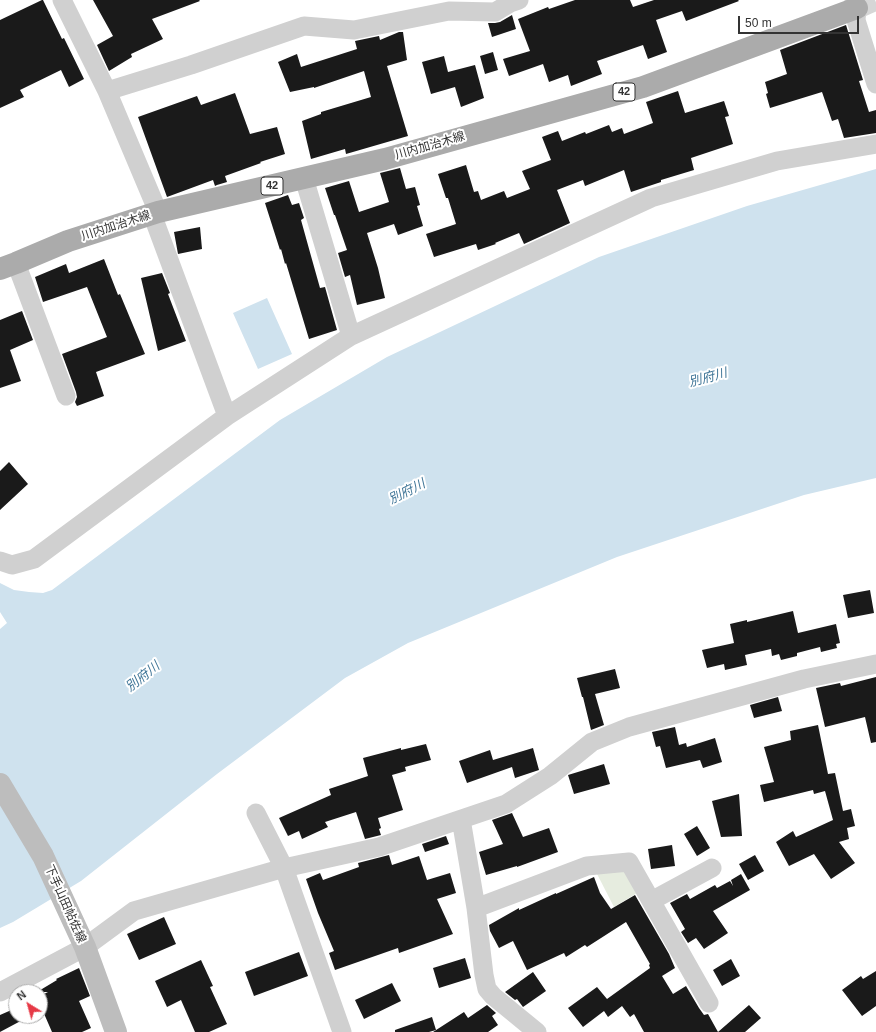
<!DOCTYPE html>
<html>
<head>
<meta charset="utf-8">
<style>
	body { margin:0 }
	#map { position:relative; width:876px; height:1032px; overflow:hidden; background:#fff; font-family:Helvetica,sans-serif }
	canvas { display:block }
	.north { position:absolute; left:8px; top:984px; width:40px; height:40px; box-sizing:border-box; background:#fff; border:1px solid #adadad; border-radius:50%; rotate:323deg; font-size:11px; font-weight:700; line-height:16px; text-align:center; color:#333 }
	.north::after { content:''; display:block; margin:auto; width:14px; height:18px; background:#e63946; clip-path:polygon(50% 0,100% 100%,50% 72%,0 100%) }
	.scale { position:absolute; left:738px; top:16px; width:121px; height:18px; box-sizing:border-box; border:2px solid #333; border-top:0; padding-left:5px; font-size:12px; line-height:14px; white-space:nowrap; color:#333; -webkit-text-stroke:3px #fff; paint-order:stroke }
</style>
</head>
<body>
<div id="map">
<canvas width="876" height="1032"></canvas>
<div class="north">N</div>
<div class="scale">50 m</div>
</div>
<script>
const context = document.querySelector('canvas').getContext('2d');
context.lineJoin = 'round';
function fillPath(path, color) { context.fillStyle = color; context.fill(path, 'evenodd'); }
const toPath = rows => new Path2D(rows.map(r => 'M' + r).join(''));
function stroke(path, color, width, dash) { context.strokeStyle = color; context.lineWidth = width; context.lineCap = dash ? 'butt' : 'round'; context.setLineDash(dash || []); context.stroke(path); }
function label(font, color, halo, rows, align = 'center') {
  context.font = font + ' Helvetica,"Noto Sans JP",sans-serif'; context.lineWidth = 4; context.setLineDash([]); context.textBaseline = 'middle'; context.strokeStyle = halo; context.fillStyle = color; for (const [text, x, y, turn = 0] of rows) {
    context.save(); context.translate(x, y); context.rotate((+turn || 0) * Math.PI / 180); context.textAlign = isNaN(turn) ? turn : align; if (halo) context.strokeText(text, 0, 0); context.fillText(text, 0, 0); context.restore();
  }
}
fillPath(toPath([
	[627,866,642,890,614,907,596,872]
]), '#e6ecdf');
fillPath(toPath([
	[876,169,876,478,804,495,617,557,408,643,345,678,217,774,81,881,13,922,0,928,0,629,7,623,0,612,0,583,14,590,29,592,43,593,52,590,280,420,387,357,599,257,747,206],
	[267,298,292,354,258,369,233,313]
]), '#cfe2ee');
fillPath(toPath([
	[42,0,43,0,62,39,64,38,84,79,69,87,61,70,20,90,24,97,0,108,0,20],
	[93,0,199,0,200,1,152,19,163,39,131,54,132,57,109,71,97,45,113,36],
	[575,0,630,0,633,7,654,0,738,0,739,1,686,21,682,11,656,20,667,52,648,59,643,45,597,61,602,74,571,86,568,75,549,82,543,64,509,76,503,59,530,51,518,19,548,7,549,9],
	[512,15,516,29,492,37,488,23,495,23,500,22],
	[846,25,863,80,859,81,869,112,876,110,876,133,844,138,838,119,832,121,822,92,770,108,766,94,768,93,765,82,787,74,780,50],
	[399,32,403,32,407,60,387,66,408,136,346,154,345,149,311,159,302,121,321,114,321,112,371,97,364,71,314,88,314,87,290,92,278,62,297,54,301,67,357,49,355,41,379,36,380,40],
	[493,52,498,70,485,74,480,56],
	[444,56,448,72,475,65,484,98,461,107,455,87,431,94,422,62],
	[678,91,685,113,724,101,729,116,725,117,733,144,691,158,694,170,661,180,661,182,631,192,624,170,585,186,583,180,557,190,570,223,524,244,519,233,495,243,496,244,478,250,476,244,434,257,426,234,456,224,448,198,446,198,438,174,466,165,474,192,478,191,481,200,504,191,507,198,530,189,522,171,551,160,542,137,558,131,562,141,585,132,586,134,609,125,612,132,622,128,624,134,653,123,646,102],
	[235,93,250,134,277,127,285,154,260,162,261,163,225,176,227,182,217,185,215,186,213,180,167,197,138,117,197,96,201,105],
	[400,168,406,189,415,187,420,205,417,206,423,226,398,235,394,224,367,233,378,268,385,298,357,305,350,275,345,277,338,253,347,250,335,215,334,215,325,188,349,181,359,212,389,202,380,173],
	[288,195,292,205,299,203,304,218,301,220,311,256,320,288,325,287,337,330,309,339,286,263,285,264,281,249,280,250,265,203],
	[200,227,202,249,178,254,174,232],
	[104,259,118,295,120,294,145,354,96,372,104,396,77,406,75,402,77,397,76,392,62,354,107,337,87,287,43,302,35,277,66,264,69,273],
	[162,273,170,293,168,294,186,341,158,351,141,278],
	[22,311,33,340,10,350,21,381,0,388,0,320],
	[9,462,28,484,0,510,0,471],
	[870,590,874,613,848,618,843,595],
	[793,611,798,633,836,624,840,643,836,644,837,648,821,652,820,647,797,653,797,656,781,660,779,654,772,656,771,649,745,655,747,665,725,670,724,664,707,668,702,650,734,643,730,624,747,620,747,622],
	[615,669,620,688,595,694,604,725,591,730,583,697,582,697,577,678],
	[876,677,876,742,871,743,865,717,825,727,816,688,840,683,841,686],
	[778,697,782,711,754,718,750,705],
	[818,725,828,774,835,773,843,811,851,809,855,826,847,828,849,839,839,842,855,863,831,879,814,854,789,866,776,842,793,831,796,837,833,820,825,791,814,794,813,790,764,802,760,785,774,782,764,747,791,740,790,731],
	[675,727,679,745,686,743,687,747,715,738,722,762,703,768,700,760,666,768,660,746,656,747,652,732],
	[426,744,431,760,405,767,406,771,392,775,403,810,378,818,381,828,379,829,381,835,365,839,356,812,325,822,328,827,302,839,299,831,288,836,279,818,331,795,329,789,368,776,363,758,401,748,401,750],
	[533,748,539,770,515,778,512,767,467,783,459,761,490,750,493,760],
	[604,764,610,784,574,794,568,775],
	[739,794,742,836,721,837,712,801],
	[512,813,523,837,549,828,558,852,517,867,517,866,486,875,479,852,503,844,492,820],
	[697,826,710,848,697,856,684,834],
	[446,836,449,844,425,852,422,844],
	[672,845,675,866,651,869,648,849],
	[389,855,392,865,419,856,427,880,450,873,456,893,437,899,453,934,399,953,398,948,335,970,329,953,334,951,318,913,306,879,320,873,323,880,359,867,358,863],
	[755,855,764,871,748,880,739,864],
	[741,874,750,890,713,911,728,933,704,949,696,938,688,943,681,932,685,929,670,903,687,894,690,899,715,885,717,888,730,881,733,886,731,880],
	[594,877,600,893,611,909,635,895,669,954,675,968,662,976,673,994,686,986,699,1008,704,1015,708,1014,718,1032,749,1005,761,1018,745,1032,644,1032,634,1014,630,1017,622,1006,608,1017,604,1011,583,1027,568,1008,597,987,607,999,650,968,649,965,650,964,626,922,587,947,585,945,566,957,564,953,527,970,513,941,499,948,490,931,489,925,519,908,519,910,556,893,556,894],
	[164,917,176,944,139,960,127,934],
	[299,952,308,976,254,996,245,972],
	[465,958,471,978,439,988,433,968],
	[731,959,740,976,722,986,713,970],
	[201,960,213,986,210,987,227,1024,209,1032,195,1032,181,1000,167,1007,155,981],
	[79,968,90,996,79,1001,91,1028,82,1032,52,1032,42,1009,40,1011,40,996,48,992,37,992,57,980,56,979],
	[876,971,876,1006,862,1016,842,990,861,976,863,979],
	[533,972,546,991,523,1007,517,999,515,1000,505,992],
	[392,983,401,1001,364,1019,355,1000],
	[487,1005,496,1013,492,1016,498,1025,488,1032,433,1032,464,1012,468,1018],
	[16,1008,16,1016,30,1016,0,1032,0,1015],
	[432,1017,436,1030,429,1032,395,1032,395,1030]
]), '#1a1a1a');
stroke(toPath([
	[857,8,875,0]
]), '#d6d6d6', 22, [22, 11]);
stroke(toPath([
	[62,0,107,91,158,212],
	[854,0,857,8,856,20,876,84],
	[107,91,191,65,304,26,354,30,449,11,495,12,510,3,519,0],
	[304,178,351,336],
	[152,214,227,416],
	[16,263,66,396],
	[0,561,12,565,34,559,227,416,351,336,651,198,777,161,876,144],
	[256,813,284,868,342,1032],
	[461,819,476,908,484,975,487,989,493,996,537,1032],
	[651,901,712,868],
	[476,908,587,866,629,862,709,1003],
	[0,992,85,947,134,911,284,868,379,847,506,804,550,776,592,742,629,727,804,679,876,664]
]), '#d0d0d0', 19);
stroke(toPath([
	[0,784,43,856,85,947,116,1032]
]), '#bdbdbd', 22);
stroke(toPath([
	[0,269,16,263,68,241,158,212,385,159,643,87,857,8]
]), '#ababab', 22);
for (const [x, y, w] of [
	[624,92,22],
	[272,186,22]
]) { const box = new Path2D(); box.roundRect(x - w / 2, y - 9, w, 18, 3); context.fillStyle = '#fff'; context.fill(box); stroke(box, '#333', 1); }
label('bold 11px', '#333', null, [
	["42",624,92],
	["42",272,186]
]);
label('12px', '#333', '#fff', [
	["川内加治木線",430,146,-16],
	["川内加治木線",116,226,-18],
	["下手山田帖佐線",65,904,66]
]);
label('italic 13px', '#3f7597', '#fff', [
	["別府川",708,378,-15],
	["別府川",407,492,-27],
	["別府川",143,677,-39]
]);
</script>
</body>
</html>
